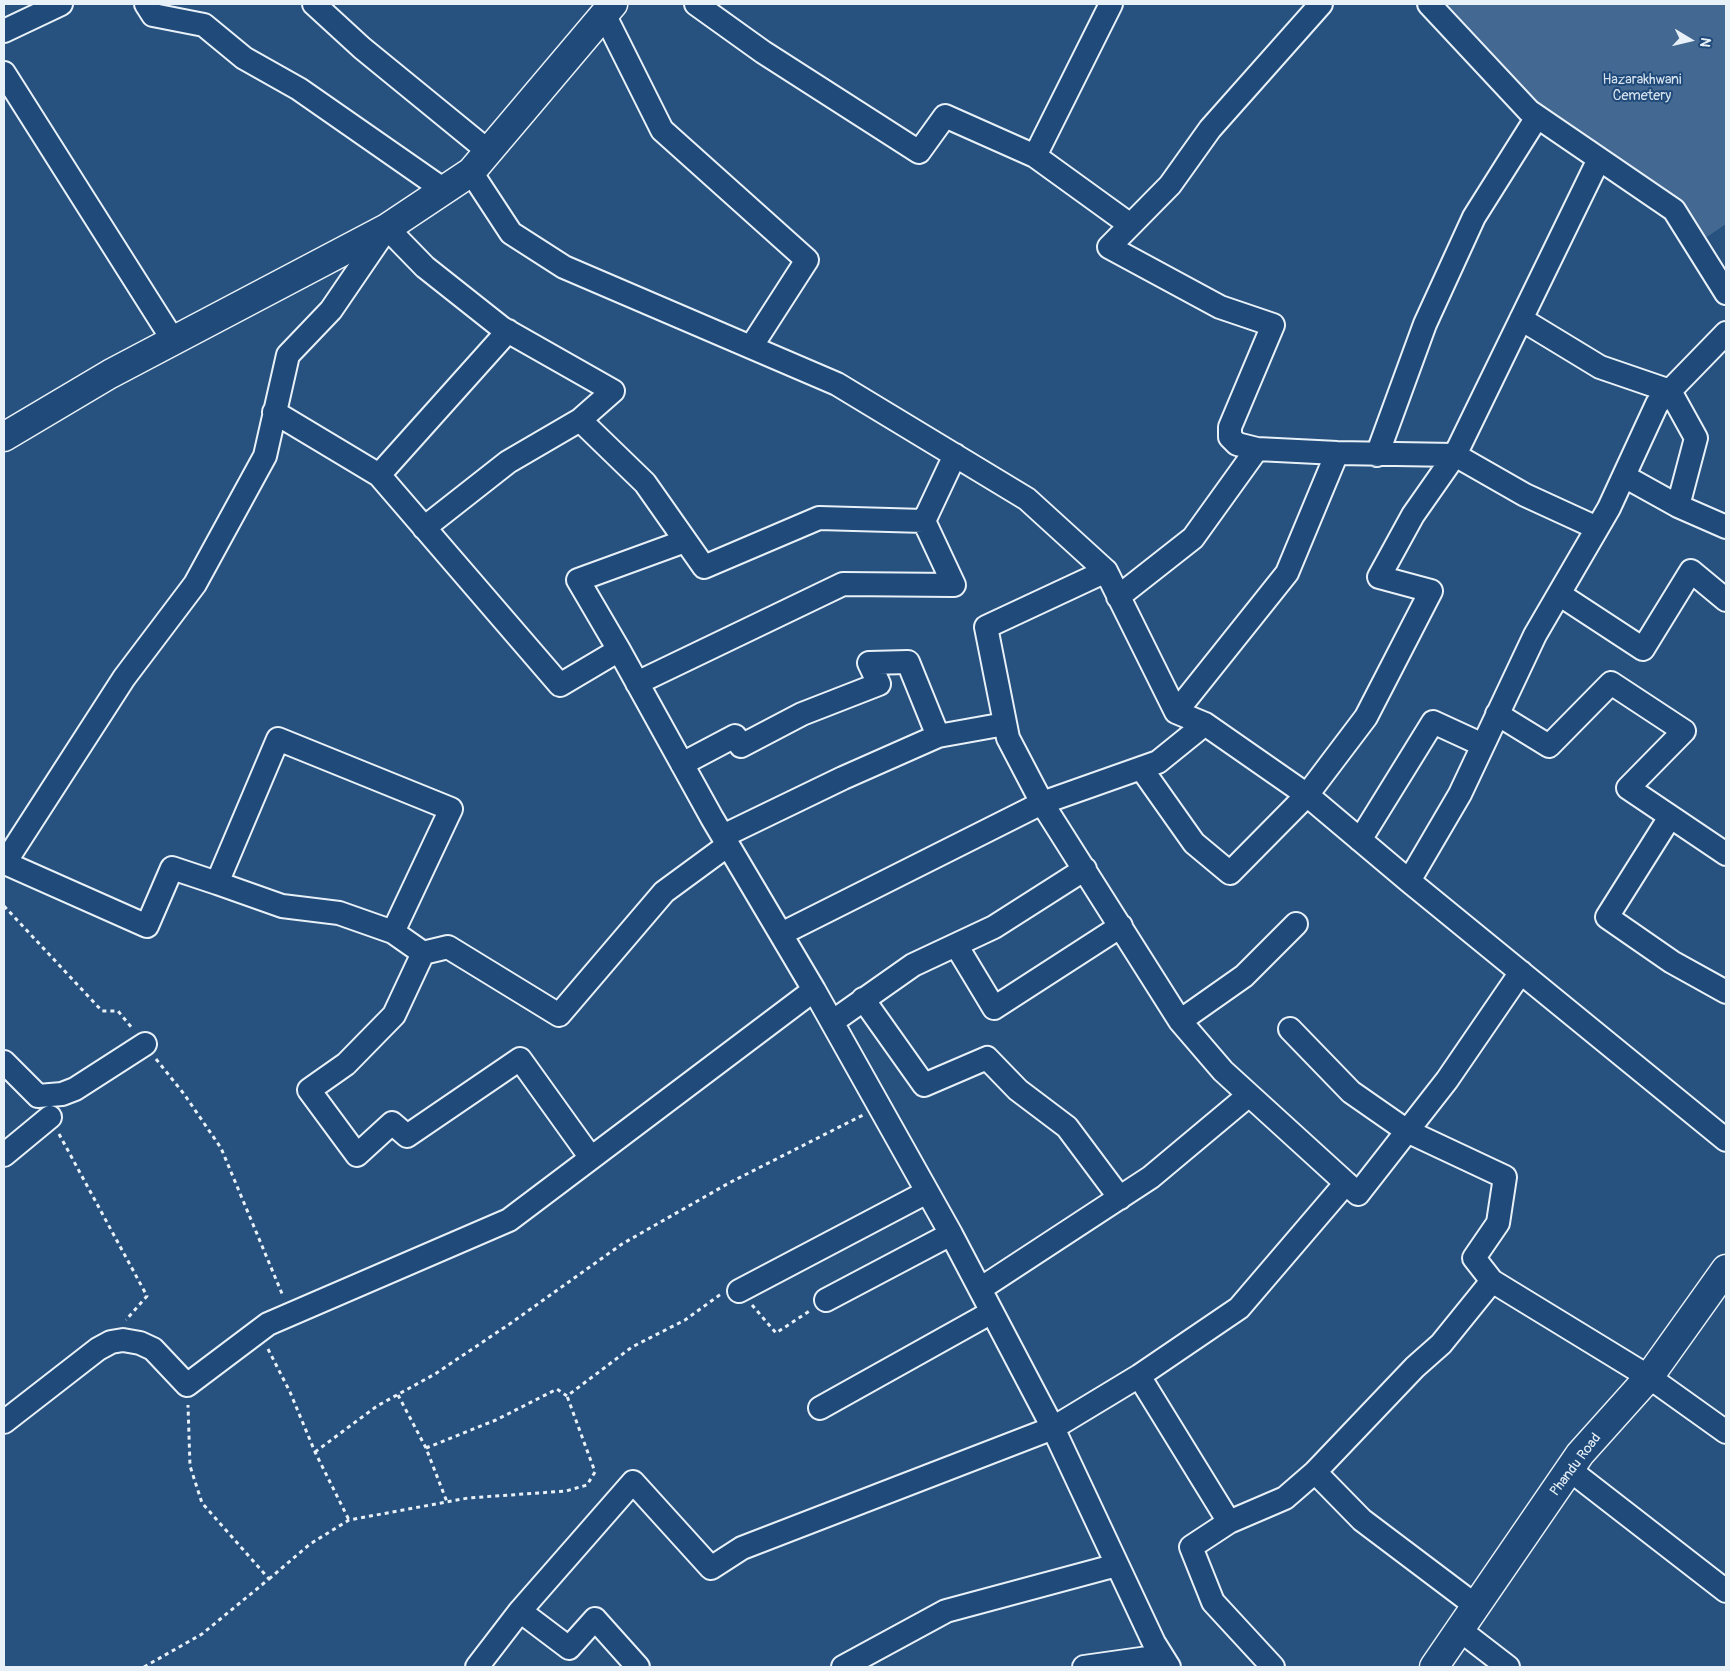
<!DOCTYPE html>
<html>
<head>
<meta charset="utf-8">
<style>
	body { margin:0 }
	#map { position:relative; width:1730px; height:1671px; overflow:hidden; background:#27517f; font-family:Pangolin,sans-serif }
	canvas { display:block }
	.frame { position:absolute; inset:0; border:5px solid #e8f1f8; pointer-events:none }
	.north { position:absolute; left:1665px; top:15px; width:50px; height:50px; -webkit-text-stroke:4px #1f4a7a; paint-order:stroke; rotate:99deg; font-size:14px; font-weight:700; line-height:20px; text-align:center; color:#e8f1f8 }
	.north::after { content:''; display:block; margin:auto; width:18px; height:22px; background:#e8f1f8; clip-path:polygon(50% 0,100% 100%,50% 72%,0 100%) }
</style>
</head>
<body>
<div id="map">
<canvas width="1730" height="1671"></canvas>
<div class="frame"></div>
<div class="north">N</div>
</div>
<script>
const context = document.querySelector('canvas').getContext('2d');
context.lineJoin = 'round';
function fillPath(path, color) { context.fillStyle = color; context.fill(path, 'evenodd'); }
const toPath = rows => new Path2D(rows.map(r => 'M' + r).join(''));
function stroke(path, color, width, dash) { context.strokeStyle = color; context.lineWidth = width; context.lineCap = dash ? 'butt' : 'round'; context.setLineDash(dash || []); context.stroke(path); }
function label(font, color, halo, rows, align = 'center') {
  context.font = font + ' Pangolin,sans-serif'; context.lineWidth = 4; context.setLineDash([]); context.textBaseline = 'middle'; context.strokeStyle = halo; context.fillStyle = color; for (const [text, x, y, turn = 0] of rows) {
    context.save(); context.translate(x, y); context.rotate((+turn || 0) * Math.PI / 180); context.textAlign = isNaN(turn) ? turn : align; if (halo) context.strokeText(text, 0, 0); context.fillText(text, 0, 0); context.restore();
  }
}
fillPath(toPath([
	[1429,4,1726,4,1726,224,1695,245,1674,210,1529,111]
]), '#436891');
const minor = toPath([
	[146,4,153,15,204,25,244,58,299,89,444,190],
	[314,4,362,48,488,151],
	[696,4,763,52,919,152,945,116,1035,156,1129,224],
	[1321,4,1210,129,1170,185,1109,247,1220,307,1273,325,1230,427,1230,437,1237,444,1257,449,1337,453,1455,455,1525,495,1597,528],
	[1429,4,1529,111,1674,210,1726,293],
	[604,14,662,130,807,260,751,347],
	[4,31,61,4],
	[4,73,173,340],
	[1035,156,1111,4],
	[471,172,511,233,564,267,837,384,1027,499,1106,571,1176,712,1205,724,1307,795,1409,881,1726,1140],
	[1521,319,1600,367,1670,391,1696,438,1678,506],
	[274,412,379,475,560,685,619,650,712,818,814,990,951,1234,1053,1428,1154,1643,1169,1667],
	[580,420,645,483,704,567,819,518,924,521],
	[1377,455,1425,324,1474,217,1537,117],
	[379,475,508,331],
	[1624,476,1678,506,1726,527],
	[1106,571,986,627,1008,738,1042,803,1180,1021,1223,1071,1358,1194,1447,1080,1521,972],
	[1559,594,1643,649,1691,571,1726,600],
	[1118,597,1193,538,1257,449],
	[619,650,578,580,685,541],
	[637,683,843,584,954,585,924,521,955,455],
	[1176,712,1287,573,1337,453],
	[1497,714,1549,746,1611,683,1684,731,1628,788,1726,854],
	[682,764,735,736,741,746,802,714,879,684,869,663,908,662,938,736],
	[1141,768,1194,843,1230,873,1307,795,1366,717,1431,591,1379,577,1413,515,1455,455,1599,159],
	[1670,817,1607,917,1672,962,1726,992],
	[723,836,843,778,938,736,1005,724],
	[1360,840,1433,722,1483,745],
	[5,863,147,926,172,868,217,883,278,739,451,809,393,932],
	[4,864,124,678,195,584,265,456,288,355,331,310,387,228,425,267,502,328,613,391,580,420,508,462,424,528],
	[1409,881,1460,794,1535,635,1609,508,1657,404,1726,333],
	[217,883,282,906,339,913,393,932,423,953],
	[781,934,1042,803,1158,762,1205,724],
	[956,945,994,1008,1121,926],
	[863,999,924,1085,987,1058,1018,1090,1067,1127,1120,1198],
	[1180,1021,1244,976,1296,924],
	[832,1022,913,965,994,927,1085,869],
	[1290,1029,1351,1092,1407,1131,1505,1177,1498,1223,1474,1258,1492,1281],
	[4,1062,38,1096,62,1094,75,1089,145,1044],
	[4,1155,50,1117],
	[591,1158,520,1059,407,1136,392,1123,357,1155,309,1090,346,1064,394,1015,423,953,448,947,559,1015,664,892,728,845],
	[980,1289,1151,1177,1249,1095],
	[739,1291,927,1192],
	[826,1300,951,1234],
	[1139,1376,1229,1522,1191,1547,1213,1602,1273,1667],
	[820,1408,992,1312],
	[4,1422,98,1349,111,1342,123,1340,140,1343,153,1349,187,1385,268,1324,509,1220,814,990],
	[1570,1470,1726,1591],
	[1315,1472,1362,1520,1476,1606],
	[1229,1522,1285,1498,1315,1472,1415,1367,1441,1344,1492,1281,1649,1377,1726,1432],
	[520,1611,569,1648,595,1619,638,1667],
	[1460,1630,1508,1667],
	[477,1667,520,1611,633,1482,711,1568,742,1548,1053,1428,1139,1376,1239,1308,1346,1183],
	[843,1667,946,1611,1117,1565],
	[1084,1667,1162,1656]
]);
const major = toPath([
	[4,437,110,374,387,228,471,172,613,4],
	[1434,1667,1580,1454,1649,1377,1726,1269]
]);
stroke(minor, '#e8f1f8', 26);
stroke(major, '#e8f1f8', 31);
stroke(toPath([
	[4,906,102,1011,118,1011,132,1028],
	[156,1059,184,1094,221,1148,283,1296],
	[59,1134,147,1296,126,1320],
	[752,1305,776,1333,811,1310],
	[268,1349,290,1392,315,1452,349,1520],
	[398,1395,426,1448,447,1502],
	[426,1448,496,1420,557,1389,567,1396,632,1347,685,1320,721,1294],
	[315,1452,377,1406,435,1374,511,1323,622,1244,729,1183,863,1115],
	[269,1579,310,1544,349,1520,468,1498,566,1491,587,1485,595,1472,567,1396],
	[144,1667,202,1634,269,1579,202,1503,190,1466,188,1405]
]), '#e8f1f8', 3, [4, 4]);
stroke(minor, '#1f4a7a', 22);
stroke(major, '#1f4a7a', 28);
label('14px', '#d8e3ee', '#1f4a7a', [
	["Hazarakhwani",1642,80],
	["Cemetery",1642,96]
]);
label('14px', '#e8f1f8', '#1f4a7a', [
	["Phandu Road",1576,1465,-53]
]);
</script>
</body>
</html>
